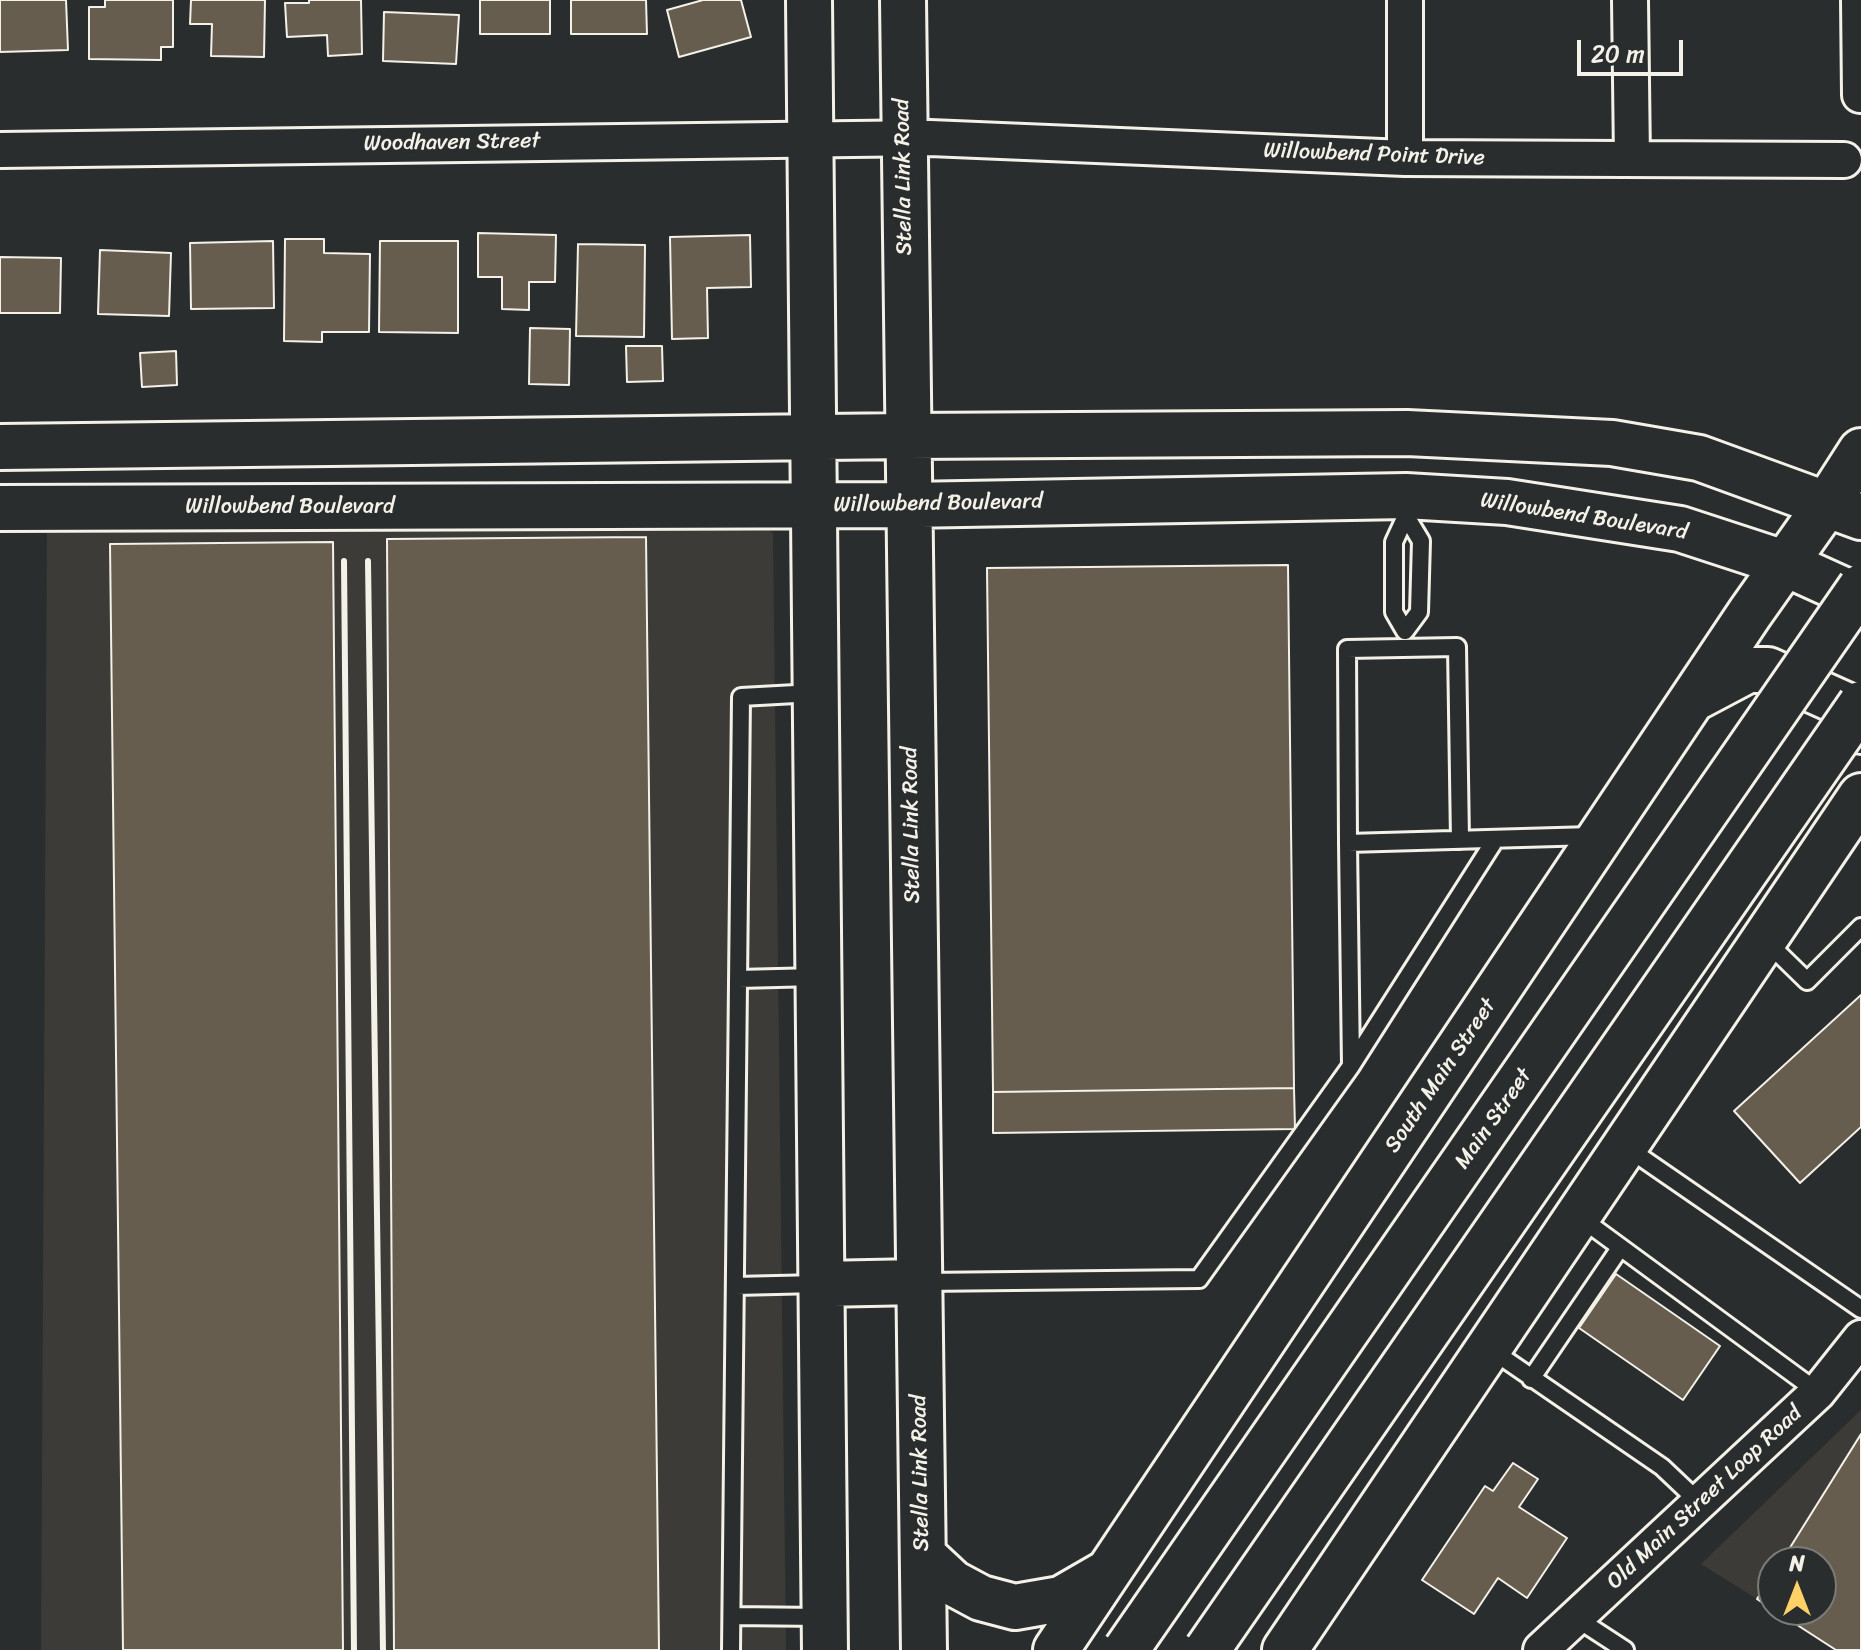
<!DOCTYPE html>
<html>
<head>
<meta charset="utf-8">
<style>
	body { margin:0 }
	#map { position:relative; width:1861px; height:1650px; overflow:hidden; background:#2a2d2e; font-family:Sriracha,sans-serif }
	canvas { display:block }
	.north { position:absolute; left:1757px; top:1546px; width:80px; height:80px; box-sizing:border-box; background:#2a2d2e; border:2px solid #7b7b78; border-radius:50%; rotate:0deg; font-size:22px; font-weight:700; line-height:32px; text-align:center; color:#f4f1e8 }
	.north::after { content:''; display:block; margin:auto; width:28px; height:36px; background:#ffd166; clip-path:polygon(50% 0,100% 100%,50% 72%,0 100%) }
	.scale { position:absolute; left:1577px; top:40px; width:106px; height:36px; box-sizing:border-box; border:4px solid #f4f1e8; border-top:0; padding-left:10px; font-size:24px; line-height:28px; white-space:nowrap; color:#f4f1e8; -webkit-text-stroke:6px #2a2d2e; paint-order:stroke }
</style>
</head>
<body>
<div id="map">
<canvas width="1861" height="1650"></canvas>
<div class="north">N</div>
<div class="scale">20 m</div>
</div>
<script>
const context = document.querySelector('canvas').getContext('2d');
context.lineJoin = 'round';
function fillPath(path, color) { context.fillStyle = color; context.fill(path, 'evenodd'); }
const toPath = rows => new Path2D(rows.map(r => 'M' + r).join(''));
function stroke(path, color, width, dash) { context.strokeStyle = color; context.lineWidth = width; context.lineCap = dash ? 'butt' : 'round'; context.setLineDash(dash || []); context.stroke(path); }
function label(font, color, halo, rows, align = 'center') {
  context.font = font + ' Sriracha,sans-serif'; context.lineWidth = 7; context.setLineDash([]); context.textBaseline = 'middle'; context.strokeStyle = halo; context.fillStyle = color; for (const [text, x, y, turn = 0] of rows) {
    context.save(); context.translate(x, y); context.rotate((+turn || 0) * Math.PI / 180); context.textAlign = isNaN(turn) ? turn : align; if (halo) context.strokeText(text, 0, 0); context.fillText(text, 0, 0); context.restore();
  }
}
fillPath(toPath([
	[759,524,773,533,786,1650,41,1650,47,533],
	[1861,1410,1861,1650,1837,1650,1774,1610,1821,1610,1821,1562,1773,1562,1773,1609,1701,1564]
]), '#3c3b38');
const building = toPath([
	[0,0,66,0,68,50,0,52,0,0],
	[105,0,173,0,173,47,161,47,161,60,89,59,89,7,105,7,105,0],
	[191,0,265,0,264,57,211,56,212,24,190,24,191,0],
	[309,0,361,0,362,54,328,56,327,35,287,37,285,3,309,3,309,0],
	[480,0,550,0,550,34,480,34,480,0],
	[571,0,646,0,647,34,571,34,571,0],
	[703,0,741,0,751,37,679,57,667,10,703,0],
	[384,12,459,15,456,64,383,61,384,12],
	[478,233,556,235,555,282,529,282,529,310,502,309,502,277,478,277,478,233],
	[750,235,751,287,707,288,708,338,672,339,670,237,750,235],
	[285,239,324,239,324,253,370,254,369,332,322,332,322,342,284,341,285,239],
	[273,241,274,308,191,309,190,243,273,241],
	[380,241,458,241,458,333,379,332,380,241],
	[578,244,645,245,644,337,576,336,578,244],
	[100,250,171,253,169,316,98,314,100,250],
	[0,257,61,258,60,313,0,313,0,257],
	[530,328,570,329,569,385,529,384,530,328],
	[626,346,662,346,663,381,627,382,626,346],
	[176,351,177,385,142,387,140,353,176,351],
	[646,537,659,1650,394,1650,387,539,646,537],
	[333,542,343,1650,123,1650,110,544,333,542],
	[1288,565,1294,1088,993,1092,987,568,1288,565],
	[1861,995,1861,1127,1800,1183,1734,1111,1861,995],
	[1294,1088,1295,1129,993,1133,993,1092,1294,1088],
	[1616,1274,1720,1346,1683,1400,1579,1328,1616,1274],
	[1861,1434,1861,1650,1836,1650,1774,1610,1821,1610,1821,1562,1781,1562,1861,1434],
	[1513,1463,1538,1479,1519,1507,1567,1538,1527,1598,1498,1578,1474,1614,1422,1580,1485,1486,1493,1491,1513,1463],
	[1773,1574,1773,1610,1757,1599,1773,1574]
]);
fillPath(building, '#665d4e');
stroke(building, '#f4f1e8', 2);
const service = toPath([
	[1406,516,1421,541,1419,612,1405,631,1394,612,1394,542,1406,516],
	[1495,840,1351,1066,1348,843,1592,836],
	[1348,843,1347,649,1457,647,1460,840],
	[1766,941,1807,981,1861,927],
	[738,979,817,977],
	[1626,1147,1861,1309],
	[1578,1216,1818,1392],
	[922,1282,1199,1279,1351,1066],
	[735,1286,818,1284],
	[1490,1349,1662,1467,1700,1503],
	[1531,1379,1620,1248],
	[732,1616,822,1617],
	[1576,1618,1625,1650],
	[731,1650,741,697,814,693]
]);
const minor = toPath([
	[1630,0,1632,159],
	[1859,0,1860,95],
	[0,150,930,138,1405,158,1844,160],
	[1405,158,1405,0],
	[1541,1650,1818,1392,1861,1338]
]);
const secondary = toPath([
	[809,0,825,1650],
	[903,0,924,1650],
	[0,447,907,436,1407,433,1612,443,1699,458,1861,517],
	[0,508,908,505,1406,496,1507,502,1680,529,1784,563,1861,598],
	[1697,697,1748,670,1768,670,1848,706,1861,731],
	[821,1284,918,1282],
	[923,1555,953,1583,981,1598,1015,1607,1061,1599,1106,1573],
	[1056,1650,1750,613,1827,504],
	[1285,1650,1861,796]
]);
const trunk = toPath([
	[1827,504,1861,451]
]);
stroke(service, '#f4f1e8', 22);
stroke(minor, '#f4f1e8', 40);
stroke(secondary, '#f4f1e8', 50);
stroke(trunk, '#f4f1e8', 50);
stroke(service, '#2a2d2e', 16);
stroke(minor, '#2a2d2e', 34);
stroke(secondary, '#2a2d2e', 44);
stroke(trunk, '#2a2d2e', 44);
stroke(toPath([
	[344,561,354,1650],
	[368,561,383,1650]
]), '#f4f1e8', 6);
const trunkBridge = toPath([
	[1126,1650,1861,587],
	[1207,1650,1861,704]
]);
stroke(trunkBridge, '#f4f1e8', 50, []);
stroke(trunkBridge, '#2a2d2e', 44);
label('22px', '#f4f1e8', '#2a2d2e', [
	["Woodhaven Street",452,143,-1],
	["Willowbend Point Drive",1374,155,2],
	["Stella Link Road",904,177,-91],
	["Willowbend Boulevard",938,504,-1],
	["Willowbend Boulevard",290,507],
	["Willowbend Boulevard",1584,517,9],
	["Stella Link Road",912,825,-91],
	["South Main Street",1441,1076,-56],
	["Main Street",1494,1119,-55],
	["Stella Link Road",921,1473,-91],
	["Old Main Street Loop Road",1705,1498,-43]
]);
</script>
</body>
</html>
